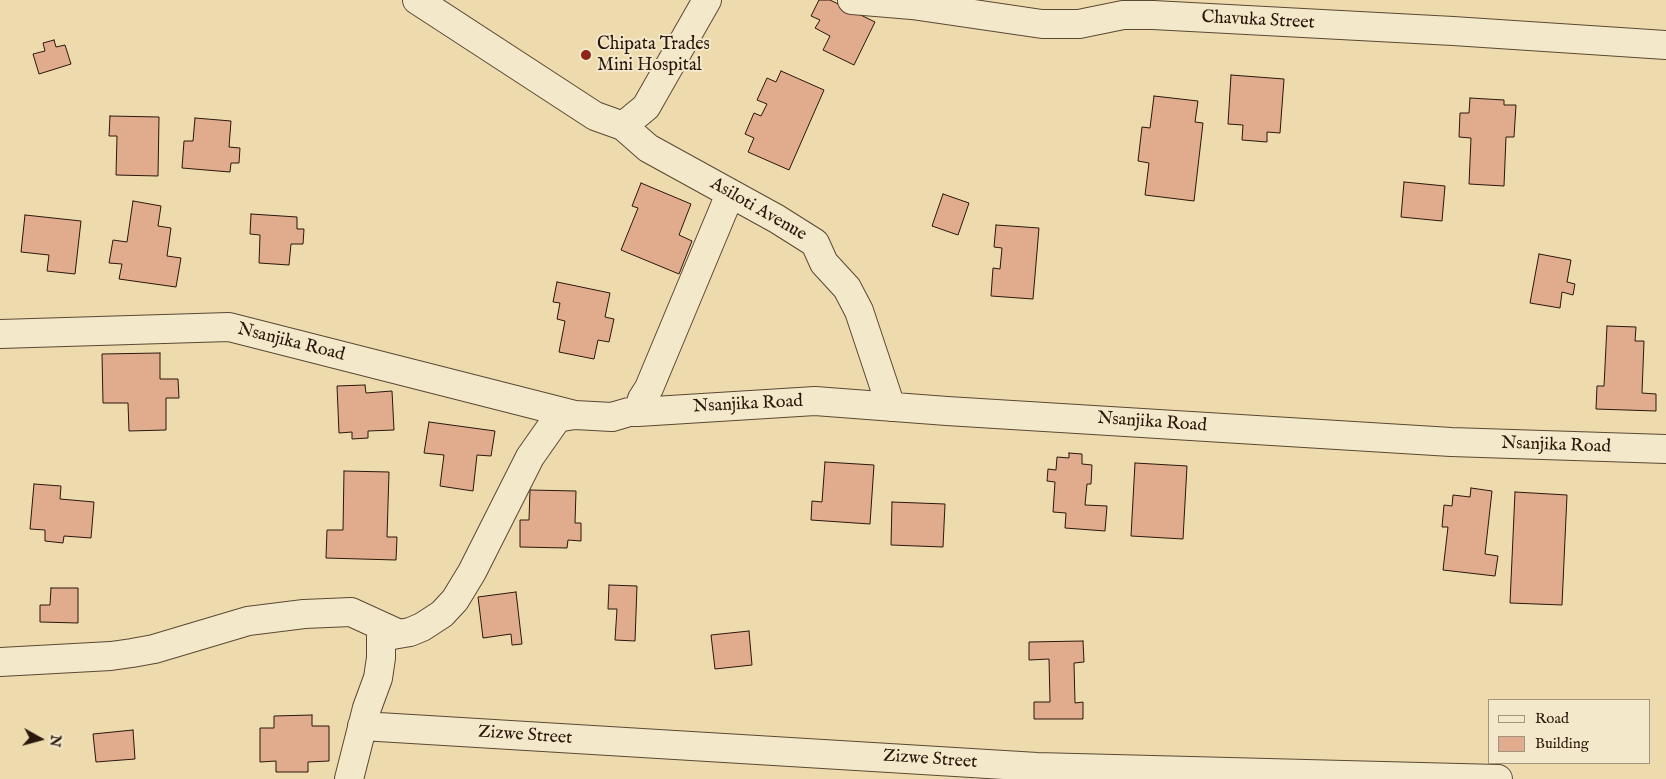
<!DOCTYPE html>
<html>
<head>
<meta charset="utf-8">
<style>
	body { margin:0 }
	#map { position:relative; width:1666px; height:779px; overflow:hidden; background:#eddbad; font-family:"IM FELL English",serif }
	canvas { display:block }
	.legend { position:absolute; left:1488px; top:699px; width:162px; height:65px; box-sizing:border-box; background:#f3e8ca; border:1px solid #a3947e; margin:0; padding:6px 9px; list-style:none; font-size:15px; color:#2a170c }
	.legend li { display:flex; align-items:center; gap:10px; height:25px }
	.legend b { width:25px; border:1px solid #a3947e }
	.north { position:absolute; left:15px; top:714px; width:50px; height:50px; -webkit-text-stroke:4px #f3e8ca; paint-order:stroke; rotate:97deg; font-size:14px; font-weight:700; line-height:20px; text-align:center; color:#2a170c }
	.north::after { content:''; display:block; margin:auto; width:18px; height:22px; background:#2a170c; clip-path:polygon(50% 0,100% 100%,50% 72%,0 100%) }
</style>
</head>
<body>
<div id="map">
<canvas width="1666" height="779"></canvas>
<ul class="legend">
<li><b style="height:6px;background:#f3e8ca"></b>Road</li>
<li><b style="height:14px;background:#e1ab8e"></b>Building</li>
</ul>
<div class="north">N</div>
</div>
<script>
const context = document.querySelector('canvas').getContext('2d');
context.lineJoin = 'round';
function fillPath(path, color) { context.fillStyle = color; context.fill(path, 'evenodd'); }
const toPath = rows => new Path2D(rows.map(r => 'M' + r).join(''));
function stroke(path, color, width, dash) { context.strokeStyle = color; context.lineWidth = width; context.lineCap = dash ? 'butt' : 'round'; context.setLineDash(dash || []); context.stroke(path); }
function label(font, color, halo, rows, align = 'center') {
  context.font = font + ' "IM FELL English",serif'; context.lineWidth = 4; context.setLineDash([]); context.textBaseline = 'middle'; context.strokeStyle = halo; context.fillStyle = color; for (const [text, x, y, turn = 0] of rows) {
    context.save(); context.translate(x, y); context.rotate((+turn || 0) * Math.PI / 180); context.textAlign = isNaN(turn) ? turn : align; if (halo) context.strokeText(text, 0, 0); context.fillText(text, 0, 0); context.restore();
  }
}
const building = toPath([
	[819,0,830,0,875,22,854,65,823,50,830,36,815,28,820,20,811,16,819,0],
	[54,40,56,47,65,45,71,64,39,74,33,54,45,51,43,43,54,40],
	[781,71,824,90,789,170,748,152,754,138,745,134,754,113,761,116,767,104,757,100,767,78,776,82,781,71],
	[1231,75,1284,79,1280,133,1267,132,1267,142,1242,140,1243,125,1228,124,1231,75],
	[1154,96,1198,101,1195,122,1203,123,1194,201,1145,195,1149,163,1138,161,1142,127,1150,128,1154,96],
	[1470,98,1504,100,1504,105,1516,105,1514,137,1506,137,1504,186,1469,184,1471,138,1459,137,1460,113,1469,113,1470,98],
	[110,116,159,117,158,176,116,175,117,136,109,136,110,116],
	[195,118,231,121,229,147,240,148,239,163,231,163,230,172,182,168,184,141,193,141,195,118],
	[1404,182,1445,186,1442,221,1401,217,1404,182],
	[641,183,691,204,679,235,692,241,679,274,621,250,638,208,632,206,641,183],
	[943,194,969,203,958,235,932,226,943,194],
	[133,201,161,206,158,226,171,228,167,256,181,258,176,287,119,279,122,264,109,263,113,240,127,242,133,201],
	[251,214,297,217,297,229,304,229,303,244,291,244,289,265,259,263,260,235,250,234,251,214],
	[25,215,81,221,75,274,47,271,49,255,21,252,25,215],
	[996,225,1039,228,1033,299,991,296,993,268,1000,269,1002,248,994,247,996,225],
	[1539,254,1571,260,1567,282,1575,284,1573,295,1562,292,1560,308,1530,303,1539,254],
	[557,282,610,293,605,317,614,319,609,342,598,340,594,359,559,352,565,321,557,319,560,303,553,302,557,282],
	[1607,326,1636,327,1635,341,1644,341,1642,393,1656,394,1656,411,1596,409,1597,386,1604,386,1607,326],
	[160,353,160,379,178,379,179,398,166,398,166,430,129,431,128,403,103,403,102,354,160,353],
	[365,385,366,393,392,391,394,430,368,431,368,438,352,439,352,432,339,433,337,386,365,385],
	[429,422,495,431,491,456,477,455,473,491,440,486,444,455,424,453,429,422],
	[1069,453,1082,454,1082,464,1092,465,1091,484,1087,484,1085,505,1107,506,1105,531,1065,528,1066,513,1053,512,1055,482,1047,481,1048,469,1056,470,1057,457,1069,458,1069,453],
	[825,462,874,465,870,524,811,520,812,501,822,502,825,462],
	[1135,463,1187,466,1183,539,1131,536,1135,463],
	[344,471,389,472,387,537,397,537,396,560,326,558,327,530,343,530,344,471],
	[34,484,61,486,60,499,94,502,91,538,64,536,63,543,45,541,45,530,30,529,34,484],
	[1471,488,1492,491,1485,554,1498,556,1495,576,1443,570,1448,527,1442,527,1444,505,1452,506,1453,495,1470,497,1471,488],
	[530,490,576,491,575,523,581,523,581,541,568,540,567,548,520,547,520,520,529,520,530,490],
	[1515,492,1567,495,1562,605,1510,603,1515,492],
	[892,502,945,504,943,547,891,545,892,502],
	[609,585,637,586,635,641,615,640,617,609,608,609,609,585],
	[51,588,78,588,78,623,40,622,40,605,50,605,51,588],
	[516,592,522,644,512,645,511,634,483,638,478,597,516,592],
	[749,631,752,665,715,669,711,635,749,631],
	[1083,641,1084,662,1074,663,1075,703,1083,702,1083,719,1034,719,1034,702,1050,702,1049,659,1029,660,1029,642,1083,641],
	[312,715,312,726,329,726,329,761,308,762,308,772,276,772,276,761,260,762,260,728,274,728,274,716,312,715],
	[133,730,135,759,96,762,93,734,133,730]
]);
fillPath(building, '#e1ab8e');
stroke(building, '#2a170c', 1);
const minor = toPath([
	[417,0,595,116,623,126,646,107,707,0],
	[852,0,912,5,1042,24,1079,24,1123,15,1153,15,1453,31,1666,45],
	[623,126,648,148,777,219,815,243,824,263,847,288,859,311,891,407],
	[0,334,229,327,575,415],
	[638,412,815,401,947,411,1451,442,1666,449],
	[0,662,111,656,132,653,154,649,248,621,304,614,351,612,397,633],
	[362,726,1037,767,1498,779],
	[349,779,367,708,378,678,381,658,381,637,410,632,422,627,442,614,455,600,472,572,530,457,556,420,562,417,575,415,612,417,629,412,638,412,642,399,649,388,730,194]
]);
stroke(minor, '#5b4834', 30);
stroke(minor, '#f3e8ca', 28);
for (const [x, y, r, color] of [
	[586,55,6,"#8f2418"]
]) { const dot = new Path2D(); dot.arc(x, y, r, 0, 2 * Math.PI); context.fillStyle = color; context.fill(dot); stroke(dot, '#f3e8ca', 2); }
label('18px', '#2a170c', '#f3e8ca', [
	["Chavuka Street",1258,21,3],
	["Asiloti Avenue",758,210,30],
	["Nsanjika Road",291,343,14],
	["Nsanjika Road",748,405,-3],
	["Nsanjika Road",1152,423,4],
	["Nsanjika Road",1556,446,2],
	["Zizwe Street",525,736,4],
	["Zizwe Street",930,760,4]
]);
label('18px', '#2a170c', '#f3e8ca', [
	["Chipata Trades",597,45],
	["Mini Hospital",597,66]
], 'left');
</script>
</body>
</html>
